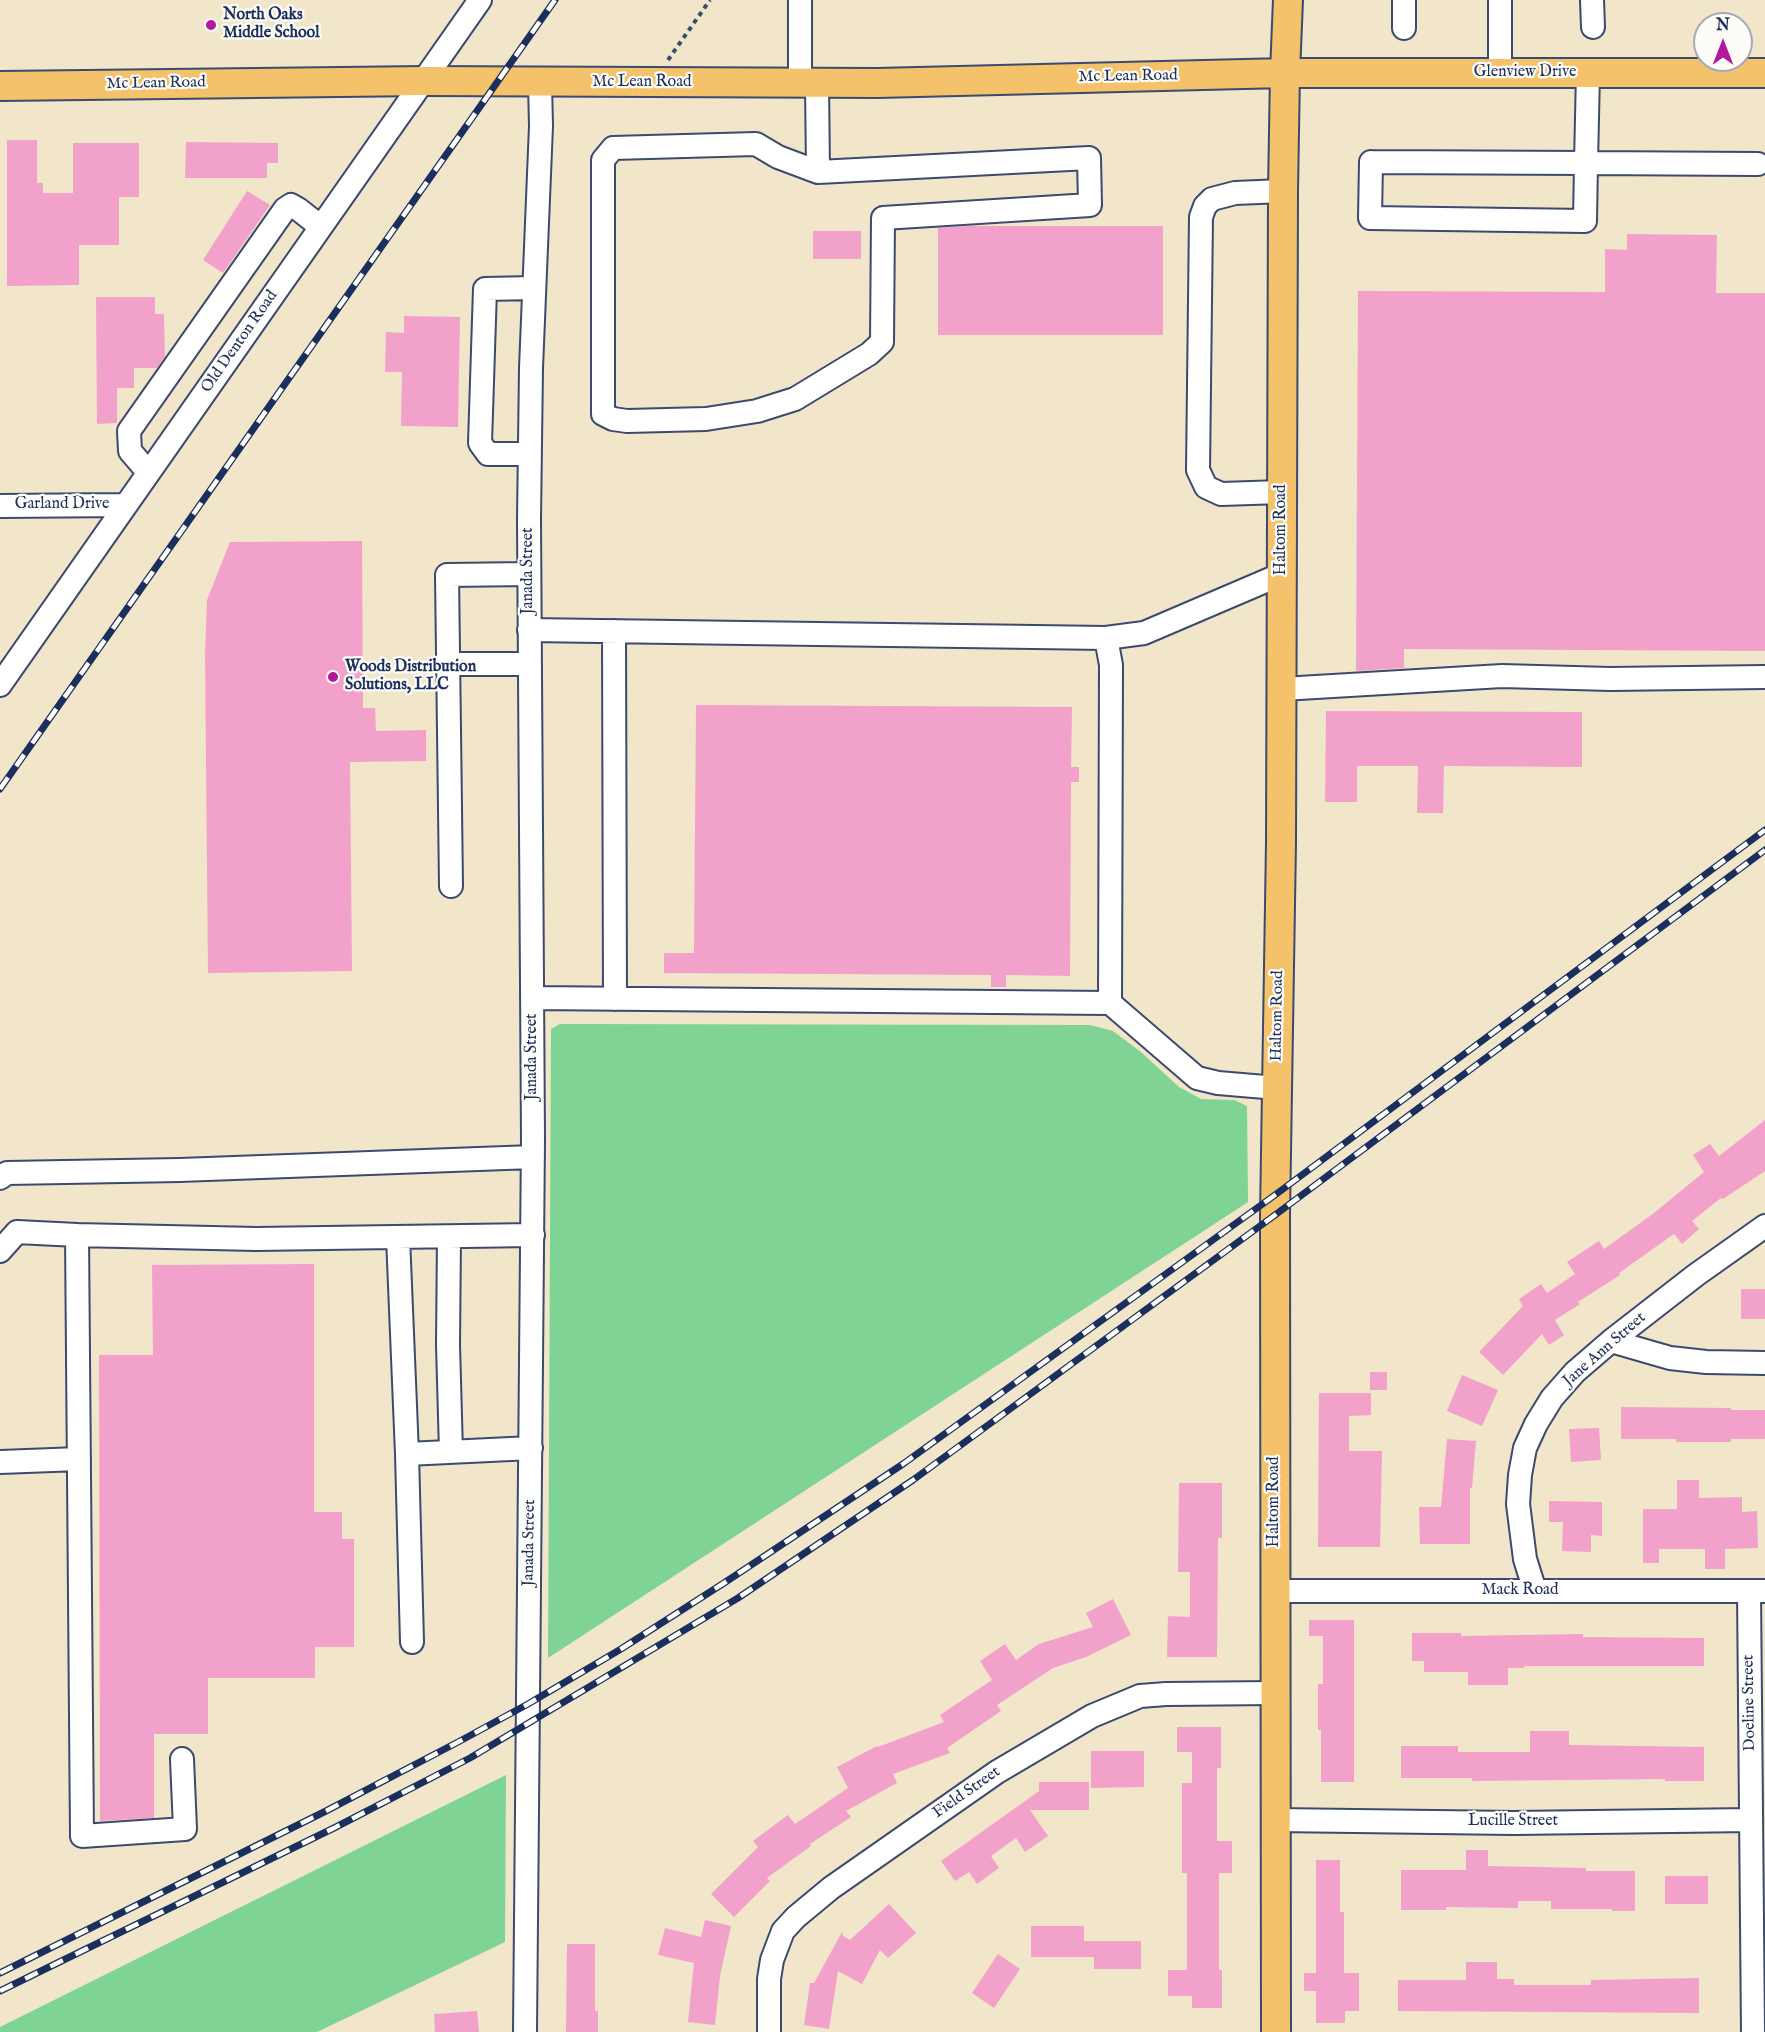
<!DOCTYPE html>
<html>
<head>
<meta charset="utf-8">
<style>
	body { margin:0 }
	#map { position:relative; width:1765px; height:2032px; overflow:hidden; background:#f1e5ca; font-family:"IM FELL English",serif }
	canvas { display:block }
	.north { position:absolute; left:1693px; top:12px; width:60px; height:60px; box-sizing:border-box; background:#fdfcf7; border:2px solid #a3aaba; border-radius:50%; rotate:0deg; font-size:16px; font-weight:700; line-height:24px; text-align:center; color:#1b2f5e }
	.north::after { content:''; display:block; margin:auto; width:21px; height:27px; background:#b5179e; clip-path:polygon(50% 0,100% 100%,50% 72%,0 100%) }
</style>
</head>
<body>
<div id="map">
<canvas width="1765" height="2032"></canvas>
<div class="north">N</div>
</div>
<script>
const context = document.querySelector('canvas').getContext('2d');
context.lineJoin = 'round';
function fillPath(path, color) { context.fillStyle = color; context.fill(path, 'evenodd'); }
const toPath = rows => new Path2D(rows.map(r => 'M' + r).join(''));
function stroke(path, color, width, dash) { context.strokeStyle = color; context.lineWidth = width; context.lineCap = dash ? 'butt' : 'round'; context.setLineDash(dash || []); context.stroke(path); }
function label(font, color, halo, rows, align = 'center') {
  context.font = font + ' "IM FELL English",serif'; context.lineWidth = 4.5; context.setLineDash([]); context.textBaseline = 'middle'; context.strokeStyle = halo; context.fillStyle = color; for (const [text, x, y, turn = 0] of rows) {
    context.save(); context.translate(x, y); context.rotate((+turn || 0) * Math.PI / 180); context.textAlign = isNaN(turn) ? turn : align; if (halo) context.strokeText(text, 0, 0); context.fillText(text, 0, 0); context.restore();
  }
}
fillPath(toPath([
	[560,1024,1090,1025,1113,1031,1141,1052,1179,1087,1201,1099,1234,1100,1247,1106,1248,1202,548,1658,551,1029],
	[506,1775,505,1942,317,2032,0,2032,0,2027]
]), '#7ed395');
fillPath(toPath([
	[7,140,37,140,37,183,43,183,43,193,73,193,73,143,139,143,139,197,119,197,119,245,79,245,79,285,7,286],
	[186,142,278,143,278,163,267,163,267,178,185,178],
	[247,191,270,205,223,273,203,260],
	[968,226,1163,226,1163,335,938,335,938,228],
	[813,231,861,231,861,259,813,259],
	[1627,234,1717,235,1716,293,1765,293,1765,651,1404,649,1404,668,1356,671,1358,291,1605,292,1605,249,1627,250],
	[96,297,155,297,155,314,164,314,165,357,157,368,134,368,134,388,117,388,117,423,97,424],
	[404,316,460,317,458,427,401,426,402,372,385,372,386,332,404,333],
	[362,541,363,708,375,708,376,731,426,730,426,761,350,762,352,971,208,973,205,654,207,600,230,542],
	[696,705,1072,707,1071,767,1079,767,1079,782,1071,782,1070,976,1006,975,1006,987,991,987,991,975,664,973,664,953,694,953],
	[1326,711,1582,712,1582,767,1444,766,1443,813,1417,813,1418,766,1357,766,1357,802,1325,802],
	[1765,1120,1765,1171,1723,1199,1721,1198,1692,1221,1699,1229,1682,1244,1674,1234,1619,1273,1620,1275,1578,1302,1580,1304,1555,1320,1564,1335,1549,1345,1542,1334,1503,1375,1479,1352,1523,1306,1519,1299,1541,1284,1547,1293,1575,1274,1567,1262,1599,1241,1604,1249,1654,1213,1704,1172,1693,1155,1710,1144,1719,1156],
	[314,1264,314,1512,342,1512,342,1539,354,1539,354,1647,315,1647,315,1678,208,1678,208,1734,154,1734,154,1818,100,1821,99,1355,153,1355,152,1265],
	[1741,1289,1765,1289,1765,1319,1741,1319],
	[1370,1372,1387,1372,1387,1390,1370,1390],
	[1462,1375,1498,1390,1482,1426,1447,1411],
	[1319,1393,1371,1393,1371,1415,1349,1416,1349,1451,1382,1451,1380,1547,1318,1547],
	[1621,1407,1731,1408,1731,1410,1765,1410,1765,1439,1731,1439,1731,1442,1676,1442,1676,1439,1621,1439],
	[1599,1428,1601,1460,1571,1462,1569,1429],
	[1447,1439,1476,1441,1472,1488,1470,1488,1470,1544,1420,1544,1419,1507,1441,1507],
	[1677,1480,1699,1480,1699,1498,1742,1497,1742,1512,1757,1511,1758,1548,1725,1549,1725,1569,1705,1569,1705,1549,1659,1549,1659,1563,1643,1563,1643,1509,1677,1509],
	[1179,1483,1222,1483,1222,1538,1218,1538,1217,1657,1167,1657,1168,1616,1190,1617,1190,1572,1178,1572],
	[1549,1501,1602,1502,1602,1536,1591,1535,1591,1552,1562,1551,1563,1522,1549,1522],
	[1113,1599,1131,1635,1086,1657,1053,1668,997,1705,1001,1711,947,1748,950,1753,893,1774,897,1783,846,1811,851,1817,810,1844,811,1846,767,1878,770,1881,734,1917,711,1894,758,1847,753,1841,788,1815,795,1824,848,1788,837,1767,877,1746,878,1747,944,1722,940,1715,992,1680,980,1661,1005,1644,1016,1660,1039,1644,1093,1627,1086,1613],
	[1309,1620,1354,1620,1354,1782,1321,1782,1321,1730,1318,1730,1318,1684,1323,1684,1323,1636,1309,1636],
	[1412,1633,1461,1633,1461,1636,1583,1634,1583,1637,1704,1638,1704,1666,1524,1666,1524,1668,1508,1668,1508,1685,1468,1685,1468,1672,1424,1672,1424,1661,1412,1661],
	[1177,1727,1221,1727,1221,1768,1217,1768,1217,1841,1232,1841,1232,1873,1219,1873,1219,1970,1222,1970,1222,2008,1192,2008,1192,1996,1168,1996,1168,1970,1187,1970,1187,1873,1182,1873,1182,1783,1192,1783,1192,1752,1177,1752],
	[1530,1731,1569,1731,1569,1745,1704,1747,1704,1781,1665,1781,1665,1779,1472,1781,1472,1778,1401,1778,1401,1746,1458,1746,1458,1752,1530,1752],
	[1091,1751,1144,1751,1144,1787,1091,1788],
	[1039,1782,1089,1782,1089,1810,1030,1810,1048,1836,1025,1852,1016,1838,991,1856,999,1868,977,1884,969,1872,955,1881,941,1861,1039,1791],
	[1466,1850,1488,1850,1488,1866,1586,1868,1586,1871,1635,1871,1635,1911,1612,1911,1612,1909,1551,1909,1551,1901,1518,1901,1518,1908,1446,1907,1446,1910,1401,1910,1401,1870,1466,1870],
	[1316,1860,1340,1860,1340,1912,1344,1912,1344,1973,1359,1973,1359,2011,1345,2011,1345,2023,1316,2023,1316,1991,1304,1991,1304,1973,1316,1973],
	[1665,1876,1708,1876,1708,1904,1665,1904],
	[889,1904,916,1933,888,1958,880,1950,862,1984,838,1971,829,2029,804,2025,810,1983,814,1983,842,1932,843,1936,850,1940],
	[705,1920,731,1926,720,1976,715,2025,688,2022,694,1963,658,1955,665,1928,701,1937],
	[1031,1926,1084,1926,1084,1941,1141,1941,1141,1969,1094,1969,1094,1957,1031,1957],
	[567,1944,595,1944,595,2011,598,2011,598,2032,566,2032],
	[998,1954,1020,1969,994,2008,972,1993],
	[1466,1962,1497,1962,1497,1979,1514,1979,1514,1985,1591,1985,1591,1980,1699,1978,1699,2013,1398,2011,1398,1980,1466,1980],
	[477,2011,479,2032,435,2032,434,2014]
]), '#f2a2ca');
const minor = toPath([
	[800,0,800,83],
	[1404,0,1404,28],
	[1500,0,1500,73],
	[1592,0,1593,27],
	[1588,73,1586,163,1758,164],
	[817,83,818,172,778,157,756,144,613,148,603,160,603,414,613,419,627,421,706,419,757,411,795,399,869,354,882,342,883,218,1090,205,1089,158,818,172],
	[1371,162,1586,163,1585,221,1370,218,1371,162],
	[530,454,488,454,480,443,485,289,534,288],
	[148,472,130,451,129,431,285,209,291,205,298,209,321,227],
	[1282,492,1221,494,1206,487,1198,470,1201,217,1205,206,1212,199,1235,193,1283,191],
	[0,506,125,505],
	[529,630,1106,638,1144,633,1282,574],
	[614,631,615,999],
	[1106,638,1111,665,1110,1003],
	[448,664,529,664],
	[0,685,480,0],
	[1282,689,1502,676,1610,679,1765,677],
	[451,886,447,575,529,574],
	[532,998,1110,1003,1197,1078,1218,1083,1277,1088],
	[0,1178,7,1173,180,1170,533,1157],
	[398,1237,407,1454],
	[449,1237,448,1345,451,1452],
	[0,1251,17,1232,77,1235],
	[1611,1341,1670,1358,1706,1362,1765,1363],
	[0,1462,79,1459],
	[1275,1591,1765,1591],
	[1535,1591,1525,1559,1518,1504,1520,1475,1525,1448,1536,1424,1552,1398,1575,1372,1611,1341,1696,1275,1765,1226],
	[1749,1591,1753,2032],
	[412,1642,407,1454,531,1448],
	[182,1759,185,1829,82,1836,77,1235,256,1239,533,1235],
	[1275,1820,1514,1823,1751,1820],
	[525,2032,533,1138,529,519,531,368,541,126,540,83],
	[769,2032,769,1979,772,1960,783,1931,796,1917,831,1888,997,1772,1092,1716,1140,1696,1166,1694,1275,1693]
]);
const major = toPath([
	[0,86,425,81,877,83,1285,73,1765,73],
	[1276,2032,1275,1215,1281,842,1283,191,1285,73,1288,0]
]);
stroke(minor, '#3b4a6e', 26);
stroke(major, '#3b4a6e', 32);
stroke(toPath([
	[668,60,710,0]
]), '#3b4a6e', 4, [4.5, 4.5]);
stroke(minor, '#fff', 22);
stroke(major, '#f3c26a', 28);
const rail = toPath([
	[0,789,555,0],
	[0,1973,326,1811,460,1741,528,1704,621,1649,724,1583,903,1464,1275,1195,1765,830],
	[0,1991,334,1828,470,1758,738,1598,913,1480,1275,1215,1765,850]
]);
stroke(rail, '#1b2f5e', 7);
stroke(rail, '#fdfcf7', 4.5, [14]);
for (const [x, y, r, color] of [
	[211,25,6,"#b5179e"],
	[333,677,6,"#b5179e"]
]) { const dot = new Path2D(); dot.arc(x, y, r, 0, 2 * Math.PI); context.fillStyle = color; context.fill(dot); stroke(dot, '#fdfcf7', 2); }
label('bold 16px', '#1b2f5e', '#fdfcf7', [
	["North Oaks",223,16],
	["Middle School",223,34],
	["Woods Distribution",345,668],
	["Solutions, LLC",345,686]
], 'left');
label('16px', '#1b2f5e', '#fdfcf7', [
	["Glenview Drive",1525,73],
	["Mc Lean Road",1128,77,-1],
	["Mc Lean Road",642,83],
	["Mc Lean Road",156,84,-1],
	["Old Denton Road",240,342,-55],
	["Garland Drive",62,505],
	["Haltom Road",1282,530,-90],
	["Janada Street",529,571,-90],
	["Haltom Road",1278,1016,-89],
	["Janada Street",533,1057,-90],
	["Jane Ann Street",1605,1350,-41],
	["Haltom Road",1275,1502,-90],
	["Janada Street",530,1543,-89],
	["Mack Road",1520,1591],
	["Doeline Street",1750,1703,-91],
	["Field Street",967,1793,-35],
	["Lucille Street",1513,1822]
]);
</script>
</body>
</html>
